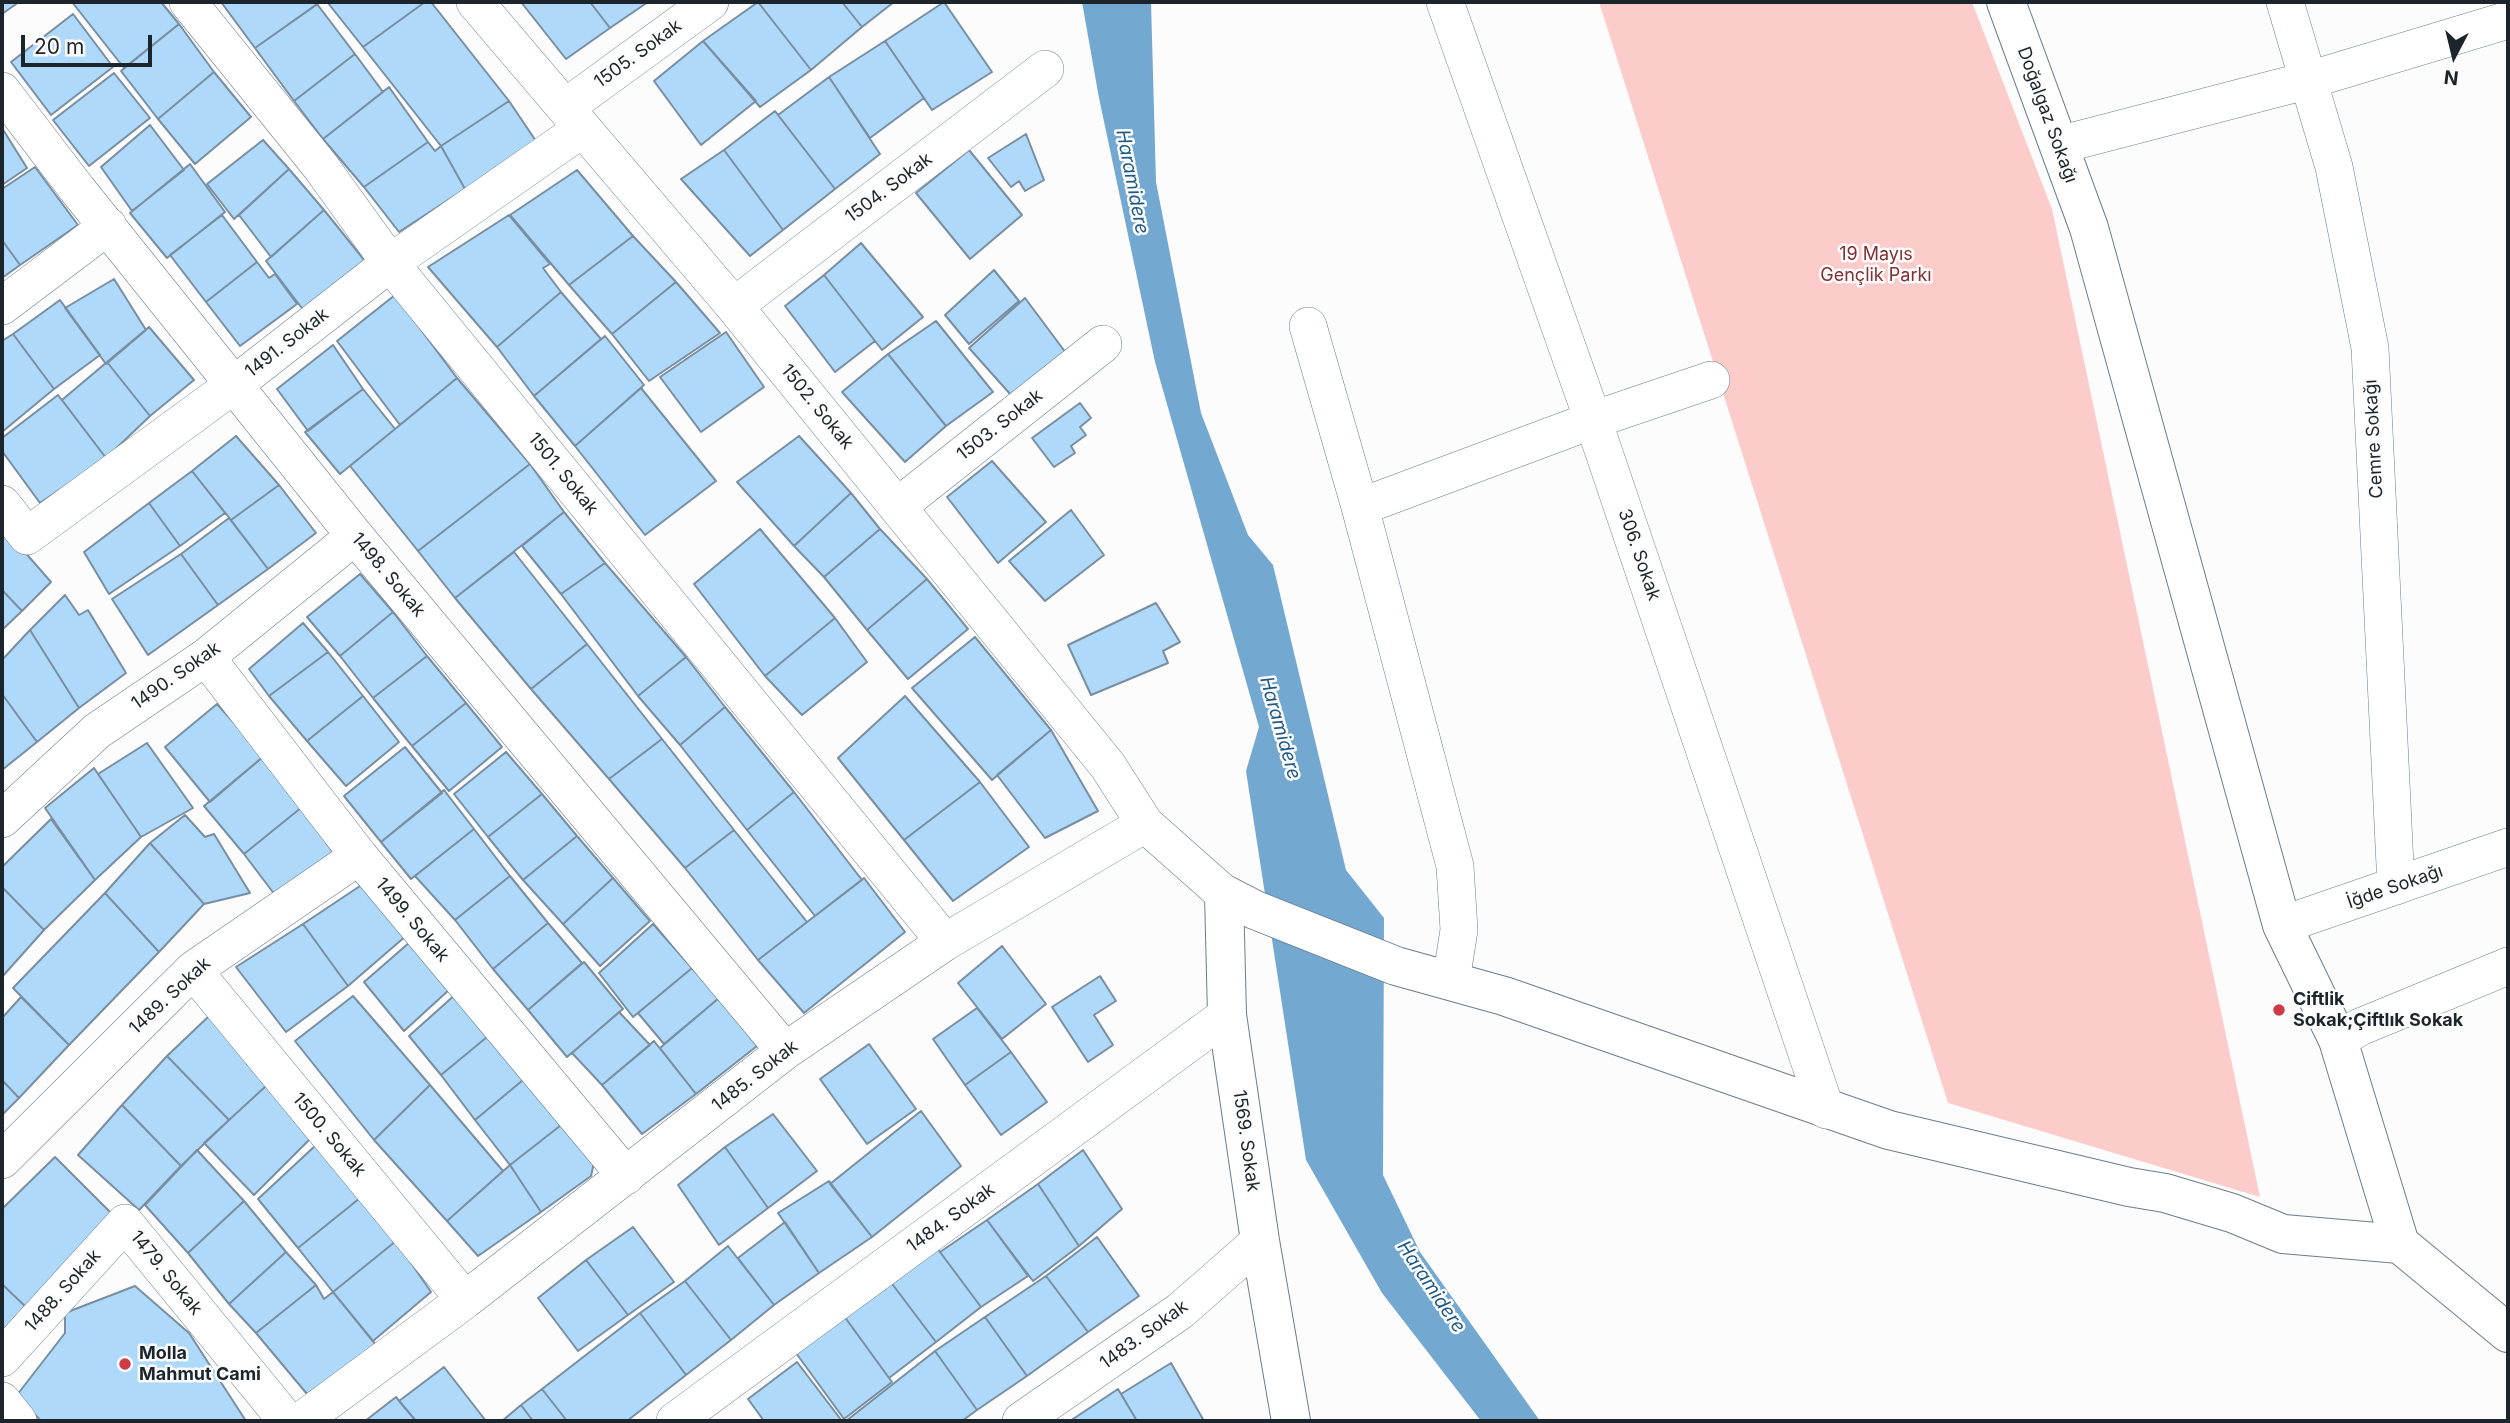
<!DOCTYPE html>
<html>
<head>
<meta charset="utf-8">
<style>
	body { margin:0 }
	#map { position:relative; width:2510px; height:1423px; overflow:hidden; background:#fcfcfc; font-family:Inter,sans-serif }
	canvas { display:block }
	.frame { position:absolute; inset:0; border:4px solid #1c252c; pointer-events:none }
	.north { position:absolute; left:2419px; top:21px; width:70px; height:70px; -webkit-text-stroke:5px #fcfcfc; paint-order:stroke; rotate:187deg; font-size:19px; font-weight:700; line-height:28px; text-align:center; color:#1c252c }
	.north::after { content:''; display:block; margin:auto; width:24px; height:32px; background:#1c252c; clip-path:polygon(50% 0,100% 100%,50% 72%,0 100%) }
	.scale { position:absolute; left:21px; top:35px; width:131px; height:32px; box-sizing:border-box; border:4px solid #1c252c; border-top:0; padding-left:9px; font-size:21px; line-height:24px; white-space:nowrap; color:#1c252c; -webkit-text-stroke:5px #fcfcfc; paint-order:stroke }
</style>
</head>
<body>
<div id="map">
<canvas width="2510" height="1423"></canvas>
<div class="frame"></div>
<div class="north">N</div>
<div class="scale">20 m</div>
</div>
<script>
const context = document.querySelector('canvas').getContext('2d');
context.lineJoin = 'round';
function fillPath(path, color) { context.fillStyle = color; context.fill(path, 'evenodd'); }
const toPath = rows => new Path2D(rows.map(r => 'M' + r).join(''));
function stroke(path, color, width, dash) { context.strokeStyle = color; context.lineWidth = width; context.lineCap = dash ? 'butt' : 'round'; context.setLineDash(dash || []); context.stroke(path); }
function label(font, color, halo, rows, align = 'center') {
  context.font = font + ' Inter,sans-serif'; context.lineWidth = 5; context.setLineDash([]); context.textBaseline = 'middle'; context.strokeStyle = halo; context.fillStyle = color; for (const [text, x, y, turn = 0] of rows) {
    context.save(); context.translate(x, y); context.rotate((+turn || 0) * Math.PI / 180); context.textAlign = isNaN(turn) ? turn : align; if (halo) context.strokeText(text, 0, 0); context.fillText(text, 0, 0); context.restore();
  }
}
fillPath(toPath([
	[1599,2,1972,2,2052,209,2260,1197,1948,1103]
]), '#fcccca');
fillPath(toPath([
	[1082,2,1151,2,1156,182,1201,413,1248,535,1273,565,1346,870,1384,918,1383,1175,1420,1252,1540,1421,1481,1421,1382,1293,1306,1160,1246,771,1259,727,1155,362,1099,98]
]), '#73a8d1');
const building = toPath([
	[2,2,19,2,2,14,2,2],
	[72,2,161,2,179,24,124,68,72,2],
	[221,2,318,2,319,3,255,48,221,2],
	[330,2,425,2,363,47,328,3,330,2],
	[425,2,431,2,509,101,441,146,363,47,425,2],
	[521,2,590,2,610,28,566,59,521,2],
	[590,2,648,2,610,28,590,2],
	[758,2,811,70,760,107,703,41,758,2],
	[758,2,842,2,862,27,811,70,758,2],
	[842,2,894,2,862,27,842,2],
	[944,2,992,72,932,110,885,41,944,2],
	[317,4,355,54,294,101,255,48,317,4],
	[73,14,113,67,51,115,11,62,73,14],
	[179,24,214,72,158,119,121,71,179,24],
	[703,41,756,101,701,145,654,81,703,41],
	[885,41,924,98,870,138,829,77,885,41],
	[355,54,383,92,323,139,294,101,355,54],
	[214,72,251,117,195,164,158,119,214,72],
	[114,73,150,118,89,166,53,120,114,73],
	[829,77,880,154,835,189,778,115,829,77],
	[389,87,428,142,364,187,323,139,389,87],
	[509,101,538,144,465,189,441,146,509,101],
	[775,111,835,189,783,230,724,150,775,111],
	[150,125,184,170,132,211,101,167,150,125],
	[2,128,27,168,2,185,2,128],
	[1026,134,1044,180,1025,191,1019,181,1011,187,988,158,1026,134],
	[263,140,289,169,234,219,207,184,263,140],
	[428,142,435,151,441,146,465,189,399,232,364,187,428,142],
	[724,150,783,230,750,256,681,179,724,150],
	[969,150,1022,215,970,259,916,193,969,150],
	[190,164,225,212,167,258,130,213,190,164],
	[35,167,78,225,20,265,2,240,2,189,35,167],
	[289,169,324,210,271,257,239,215,289,169],
	[577,170,633,236,569,285,510,215,577,170],
	[324,210,365,261,304,311,266,261,324,210],
	[222,215,257,262,206,302,170,255,222,215],
	[509,215,550,264,543,268,561,292,497,347,428,267,509,215],
	[633,236,676,282,612,334,569,285,633,236],
	[2,240,20,265,2,278,2,240],
	[861,243,923,317,882,350,824,275,861,243],
	[257,262,269,278,275,274,297,304,240,346,206,302,257,262],
	[994,270,1019,301,969,344,945,315,994,270],
	[824,275,875,341,835,372,785,306,824,275],
	[114,279,146,330,106,364,65,308,114,279],
	[676,282,720,333,649,381,612,334,676,282],
	[561,292,601,339,534,396,497,347,561,292],
	[395,295,457,378,400,425,337,341,395,295],
	[1025,298,1066,353,1011,395,969,348,1025,298],
	[60,300,100,355,54,389,13,334,60,300],
	[936,321,993,392,946,426,888,354,936,321],
	[149,327,194,380,150,416,107,362,149,327],
	[726,332,764,387,701,432,660,377,726,332],
	[13,334,54,389,2,432,2,341,13,334],
	[605,336,644,385,575,446,534,396,605,336],
	[333,345,363,389,308,431,277,389,333,345],
	[888,354,946,426,905,462,842,392,888,354],
	[107,362,150,416,106,458,62,400,107,362],
	[457,378,530,464,418,551,350,466,457,378],
	[641,388,716,481,645,535,575,446,641,388],
	[363,389,395,429,340,474,305,432,363,389],
	[58,395,106,458,40,503,2,451,2,438,58,395],
	[1080,403,1091,418,1080,427,1086,435,1071,446,1075,453,1054,467,1032,438,1080,403],
	[236,436,279,485,231,520,192,471,236,436],
	[799,436,851,493,794,546,737,482,799,436],
	[992,461,1046,522,998,563,947,497,992,461],
	[530,464,564,512,455,598,418,551,530,464],
	[192,471,225,513,180,546,149,503,192,471],
	[279,485,316,533,268,569,231,520,279,485],
	[851,493,880,529,824,577,794,546,851,493],
	[149,503,180,546,109,594,84,552,149,503],
	[1071,510,1104,555,1045,601,1009,561,1071,510],
	[564,512,605,563,561,594,522,546,564,512],
	[229,518,268,569,218,605,181,554,229,518],
	[2,526,51,582,22,611,2,590,2,526],
	[760,529,835,618,765,676,694,584,760,529],
	[880,529,927,579,867,630,824,577,880,529],
	[514,552,587,644,531,689,455,598,514,552],
	[181,554,218,605,148,655,112,599,181,554],
	[605,563,686,657,638,696,561,594,605,563],
	[360,574,393,612,340,656,307,617,360,574],
	[927,579,968,629,908,679,867,630,927,579],
	[2,590,22,611,2,630,2,590],
	[65,595,79,615,88,610,126,673,79,708,30,630,65,595],
	[1156,603,1180,642,1163,651,1168,663,1091,695,1068,645,1156,603],
	[393,612,427,656,373,698,340,656,393,612],
	[835,618,867,662,802,715,765,676,835,618],
	[303,623,328,652,269,696,249,669,303,623],
	[30,630,79,708,37,742,2,694,2,660,30,630],
	[975,637,1051,730,992,780,912,688,975,637],
	[587,644,662,739,609,779,531,689,587,644],
	[328,652,363,696,307,741,269,696,328,652],
	[427,656,466,703,412,746,373,698,427,656],
	[686,657,725,707,680,745,638,696,686,657],
	[2,694,37,742,2,770,2,694],
	[363,696,399,742,346,786,307,741,363,696],
	[905,696,980,782,904,840,838,758,905,696],
	[466,703,502,747,449,791,412,746,466,703],
	[217,704,264,756,210,802,165,747,217,704],
	[725,707,794,792,747,830,680,745,725,707],
	[1051,730,1098,811,1045,838,997,775,1051,730],
	[662,739,734,830,685,868,609,779,662,739],
	[147,743,193,808,141,837,98,774,147,743],
	[405,747,442,793,381,842,344,796,405,747],
	[506,752,542,794,488,837,454,794,506,752],
	[264,756,302,807,244,854,204,806,264,756],
	[94,768,141,837,95,880,45,808,94,768],
	[980,782,1029,847,953,901,904,840,980,782],
	[444,790,474,829,411,879,381,842,444,790],
	[794,792,862,880,815,916,747,830,794,792],
	[542,794,577,836,523,880,488,837,542,794],
	[302,807,336,857,278,899,244,854,302,807],
	[185,815,205,837,214,834,250,893,204,904,150,843,185,815],
	[51,819,95,880,44,930,2,887,2,867,51,819],
	[474,829,510,876,455,920,415,876,474,829],
	[734,830,807,922,758,960,685,868,734,830],
	[577,836,613,878,563,924,523,880,577,836],
	[150,843,204,904,159,952,105,893,150,843],
	[510,876,548,923,493,969,455,920,510,876],
	[613,878,650,921,600,966,563,924,613,878],
	[864,878,905,932,804,1013,758,960,864,878],
	[366,882,407,935,348,986,303,924,366,882],
	[2,887,44,930,2,977,2,887],
	[105,893,159,952,69,1045,13,988,105,893],
	[548,923,582,963,528,1010,493,969,548,923],
	[303,924,348,986,286,1032,236,967,303,924],
	[653,924,692,968,633,1017,599,973,653,924],
	[410,942,450,989,404,1031,364,982,410,942],
	[1002,946,1046,1004,1002,1039,958,983,1002,946],
	[584,962,623,1009,567,1057,528,1010,584,962],
	[692,968,719,998,664,1044,638,1013,692,968],
	[1100,976,1116,1001,1094,1015,1113,1045,1088,1062,1052,1007,1100,976],
	[457,993,493,1032,441,1075,409,1036,457,993],
	[353,996,430,1085,374,1140,295,1041,353,996],
	[21,997,69,1045,19,1098,2,1080,2,1018,21,997],
	[719,998,757,1046,696,1094,660,1048,719,998],
	[977,1008,1011,1052,965,1085,933,1039,977,1008],
	[619,1012,650,1045,602,1085,572,1053,619,1012],
	[209,1016,266,1086,229,1120,167,1056,209,1016],
	[493,1032,529,1075,475,1120,441,1075,493,1032],
	[654,1041,696,1094,642,1134,602,1085,654,1041],
	[869,1044,916,1109,867,1144,820,1079,869,1044],
	[1011,1052,1047,1102,1001,1135,965,1085,1011,1052],
	[167,1056,229,1120,181,1166,122,1105,167,1056],
	[529,1075,565,1122,510,1165,475,1120,529,1075],
	[2,1080,19,1098,2,1115,2,1080],
	[430,1085,503,1171,447,1221,374,1140,430,1085],
	[266,1086,311,1138,254,1195,204,1143,266,1086],
	[122,1105,181,1166,139,1210,78,1155,122,1105],
	[921,1111,961,1166,872,1237,830,1184,921,1111],
	[773,1114,817,1171,768,1208,725,1147,773,1114],
	[565,1122,595,1158,591,1176,541,1212,510,1165,565,1122],
	[316,1145,360,1198,298,1248,258,1199,316,1145],
	[725,1147,768,1208,719,1245,678,1185,725,1147],
	[197,1150,244,1201,188,1253,145,1205,197,1150],
	[1083,1150,1122,1209,1079,1246,1038,1184,1083,1150],
	[55,1157,113,1215,31,1312,2,1284,2,1209,55,1157],
	[510,1165,541,1212,478,1256,447,1221,510,1165],
	[829,1181,872,1237,819,1273,778,1213,829,1181],
	[1038,1184,1079,1246,1033,1281,987,1220,1038,1184],
	[360,1198,396,1241,333,1292,298,1248,360,1198],
	[244,1201,286,1252,229,1304,188,1253,244,1201],
	[987,1220,1028,1276,981,1307,940,1252,987,1220],
	[785,1222,819,1273,774,1305,738,1258,785,1222],
	[633,1227,674,1282,628,1315,586,1260,633,1227],
	[1097,1237,1139,1296,1088,1332,1046,1276,1097,1237],
	[396,1241,431,1292,373,1341,333,1292,396,1241],
	[728,1246,774,1305,731,1340,685,1281,728,1246],
	[937,1248,981,1307,936,1342,890,1281,937,1248],
	[286,1252,316,1285,256,1333,229,1304,286,1252],
	[586,1260,628,1315,578,1351,538,1298,586,1260],
	[1046,1276,1088,1332,1027,1376,985,1317,1046,1276],
	[685,1281,731,1340,686,1375,640,1313,685,1281],
	[890,1281,936,1342,889,1378,844,1316,890,1281],
	[2,1284,31,1312,2,1343,2,1284],
	[316,1285,324,1299,333,1292,376,1345,307,1394,256,1333,316,1285],
	[135,1286,189,1333,246,1421,41,1421,17,1395,65,1333,65,1313,135,1286],
	[640,1313,686,1375,627,1421,567,1421,542,1389,640,1313],
	[844,1316,892,1382,844,1419,796,1353,844,1316],
	[985,1317,1027,1376,977,1410,935,1351,985,1317],
	[935,1351,977,1410,962,1421,846,1421,935,1351],
	[797,1362,842,1421,764,1421,748,1399,797,1362],
	[1171,1363,1204,1421,1137,1421,1121,1394,1171,1363],
	[444,1367,486,1421,416,1421,399,1401,444,1367],
	[542,1389,567,1421,533,1421,521,1405,542,1389],
	[1118,1389,1137,1421,1070,1421,1118,1389],
	[396,1397,416,1421,365,1421,396,1397],
	[521,1405,533,1421,502,1421,521,1405]
]);
fillPath(building, '#aed9fb');
stroke(building, '#798ea0', 2);
const minor = toPath([
	[188,2,321,167,390,263,945,942],
	[475,2,734,306,1108,766,1145,824],
	[1445,2,1593,420,1826,1110],
	[2285,2,2334,167,2370,348,2396,886],
	[2,91,77,189,355,536,785,1051],
	[566,107,710,2],
	[2059,145,2309,80,2508,20],
	[2,306,108,226],
	[734,306,1045,69],
	[1308,326,1360,507,1455,866,1459,930,1451,981],
	[2,504,27,536,235,384,390,263,582,129],
	[897,507,1103,344],
	[1360,507,1593,420,1711,380],
	[206,657,359,856,626,1176],
	[2,819,97,731,206,657,355,536],
	[2282,925,2508,847],
	[193,970,465,1300],
	[2338,1040,2360,1027,2508,966],
	[2,1160,193,970,359,856],
	[2,1358,125,1223,287,1421],
	[2,1401,18,1421],
	[301,1421,465,1300,785,1051,945,942,1145,824,1224,894],
	[675,1421,1227,1015],
	[1021,1421,1180,1311,1260,1241]
]);
const tertiary = toPath([
	[2006,2,2089,228,2282,925,2338,1040,2400,1244,2508,1333],
	[1291,1421,1260,1241,1227,1015,1224,894,1255,910,1396,966,1504,996,1889,1130,2129,1187,2165,1193,2232,1213,2283,1234,2400,1244]
]);
stroke(minor, '#697e8f', 38);
stroke(tertiary, '#697e8f', 40);
stroke(minor, '#fff', 37);
stroke(tertiary, '#fff', 38);
for (const [x, y, r, color] of [
	[2279,1010,7,"#cb3c44"],
	[125,1364,7,"#cb3c44"]
]) { const dot = new Path2D(); dot.arc(x, y, r, 0, 2 * Math.PI); context.fillStyle = color; context.fill(dot); stroke(dot, '#fcfcfc', 2.5); }
label('18px', '#1c252c', '#fcfcfc', [
	["1505. Sokak",638,54,-36],
	["Doğalgaz Sokağı",2047,115,70],
	["1504. Sokak",889,188,-37],
	["1491. Sokak",287,343,-38],
	["1502. Sokak",817,407,51],
	["1503. Sokak",1000,425,-38],
	["Cemre Sokağı",2374,439,-93],
	["1501. Sokak",563,474,51],
	["306. Sokak",1639,555,71],
	["1498. Sokak",388,575,50],
	["1490. Sokak",176,676,-35],
	["İğde Sokağı",2395,887,-19],
	["1499. Sokak",412,920,50],
	["1489. Sokak",170,996,-43],
	["1485. Sokak",755,1076,-38],
	["1500. Sokak",329,1135,50],
	["1569. Sokak",1246,1141,82],
	["1484. Sokak",951,1218,-36],
	["1479. Sokak",166,1273,51],
	["1488. Sokak",63,1291,-48],
	["1483. Sokak",1144,1335,-36]
]);
label('18px', '#823032', '#fcfcfc', [
	["19 Mayıs",1876,255],
	["Gençlik Parkı",1876,276]
]);
label('bold 18px', '#1c252c', '#fcfcfc', [
	["Ciftlik",2293,1000],
	["Sokak;Çiftlık Sokak",2293,1021],
	["Molla",139,1354],
	["Mahmut Cami",139,1375]
], 'left');
label('italic 19px', '#1e5a83', '#fcfcfc', [
	["Haramidere",1132,182,79],
	["Haramidere",1280,728,74],
	["Haramidere",1431,1287,56]
]);
</script>
</body>
</html>
